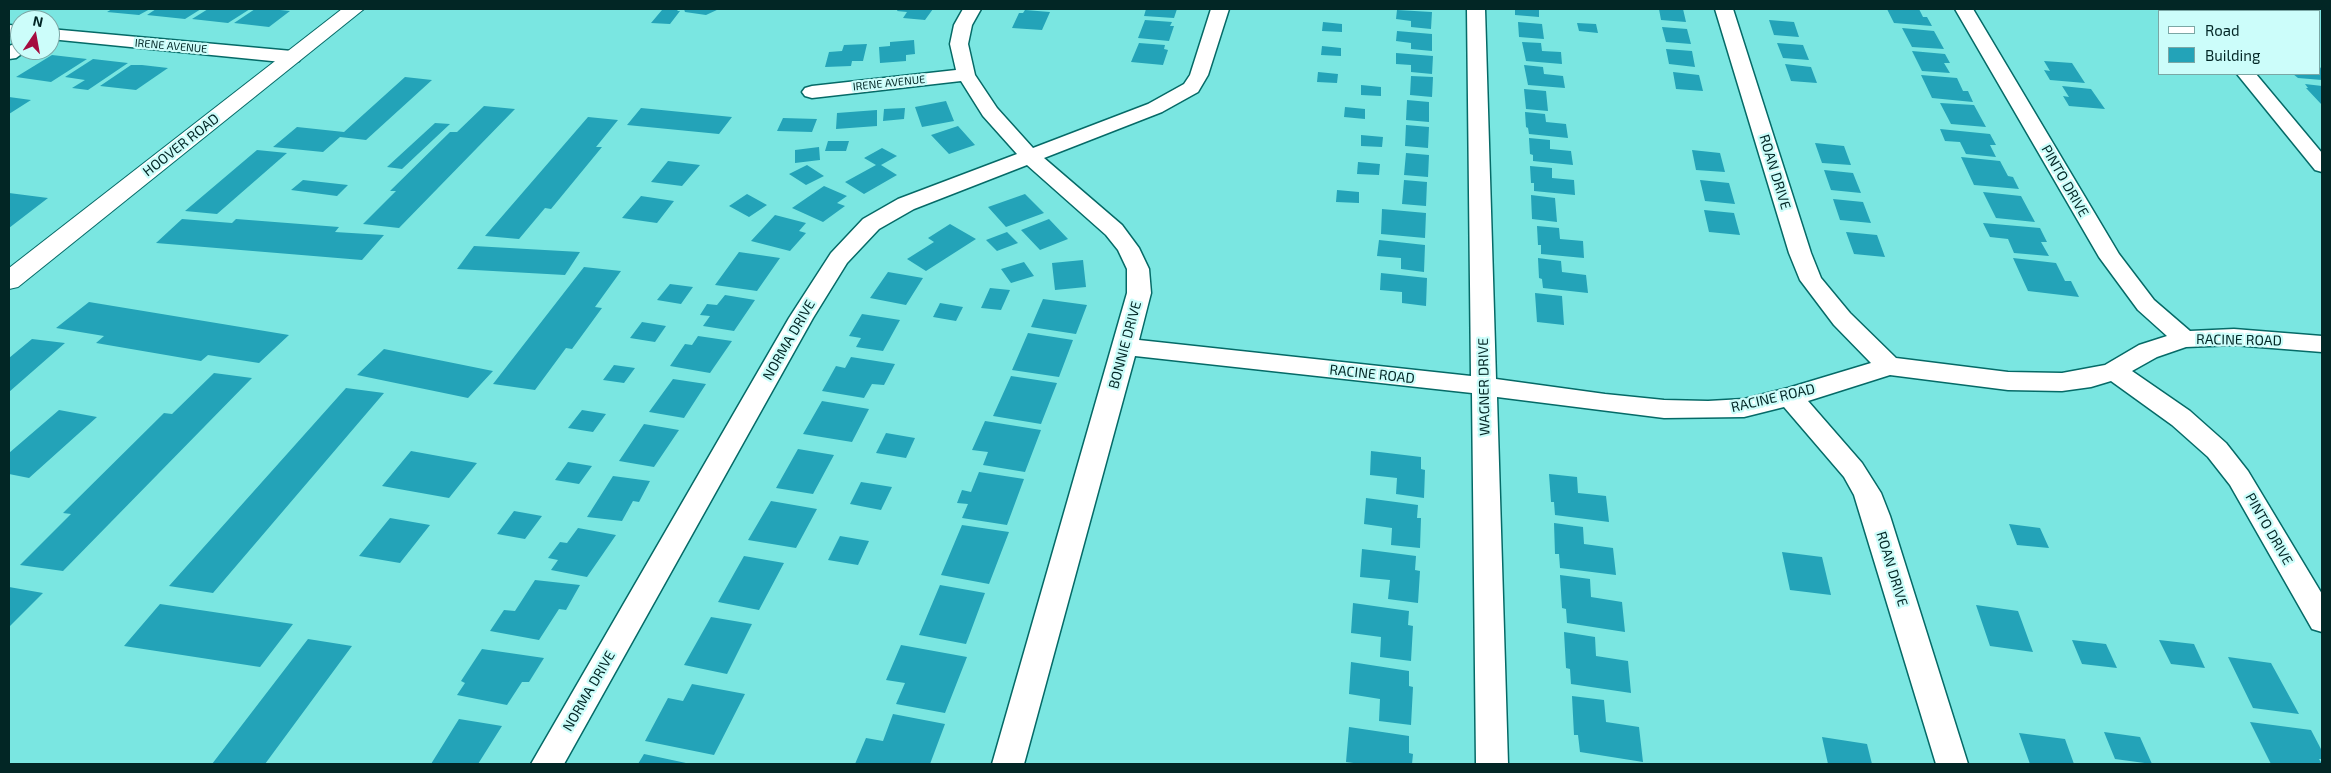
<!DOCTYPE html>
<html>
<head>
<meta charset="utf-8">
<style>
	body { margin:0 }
	#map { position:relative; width:2331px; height:773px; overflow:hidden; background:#7ae6e1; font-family:"Exo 2",sans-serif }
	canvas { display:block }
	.frame { position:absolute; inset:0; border:10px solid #022625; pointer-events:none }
	.legend { position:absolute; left:2158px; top:10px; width:162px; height:65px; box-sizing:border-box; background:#ccfdfa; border:1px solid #7ba7a5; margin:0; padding:6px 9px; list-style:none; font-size:15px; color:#022625 }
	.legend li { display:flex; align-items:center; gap:10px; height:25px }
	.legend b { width:25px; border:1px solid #7ba7a5 }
	.north { position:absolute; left:10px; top:10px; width:50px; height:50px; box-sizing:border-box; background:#ccfdfa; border:1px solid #7ba7a5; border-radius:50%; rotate:12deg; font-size:14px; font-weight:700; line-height:20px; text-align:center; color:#022625 }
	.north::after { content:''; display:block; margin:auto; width:18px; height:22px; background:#a50c3f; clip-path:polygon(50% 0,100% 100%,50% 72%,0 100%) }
</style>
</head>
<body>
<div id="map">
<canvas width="2331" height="773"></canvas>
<div class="frame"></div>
<ul class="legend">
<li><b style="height:6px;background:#fff"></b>Road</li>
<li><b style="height:14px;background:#23a3b8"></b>Building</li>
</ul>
<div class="north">N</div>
</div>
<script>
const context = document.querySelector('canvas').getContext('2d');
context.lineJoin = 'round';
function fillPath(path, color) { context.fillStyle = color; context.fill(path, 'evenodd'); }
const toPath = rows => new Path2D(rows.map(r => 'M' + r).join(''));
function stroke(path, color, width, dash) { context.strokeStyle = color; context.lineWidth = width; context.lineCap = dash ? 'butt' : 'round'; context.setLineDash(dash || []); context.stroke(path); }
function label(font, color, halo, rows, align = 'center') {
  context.font = font + ' "Exo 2",sans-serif'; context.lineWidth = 4.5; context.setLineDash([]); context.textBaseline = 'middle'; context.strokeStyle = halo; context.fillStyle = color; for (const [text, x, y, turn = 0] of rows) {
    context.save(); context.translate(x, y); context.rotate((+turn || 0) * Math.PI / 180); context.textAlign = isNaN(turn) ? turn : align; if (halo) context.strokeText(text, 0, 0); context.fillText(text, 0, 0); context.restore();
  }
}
fillPath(toPath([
	[112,9,150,9,139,15,107,12],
	[156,9,201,9,185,19,147,15],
	[208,9,250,9,228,23,192,19],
	[255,9,283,9,280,10,290,11,269,27,234,23],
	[666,9,679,9,677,11,680,11,670,24,651,23,662,10],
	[684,9,719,9,706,15,685,12],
	[898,9,933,9,925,20,903,18,907,12,897,11],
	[1146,9,1177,9,1174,18,1144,16],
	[1515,9,1539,9,1539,17,1515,15],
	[1659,9,1683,9,1686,22,1661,20],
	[1887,9,1919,9,1923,17,1927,17,1932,26,1894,23],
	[1025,10,1050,12,1042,30,1012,28,1019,13,1023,13],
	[1397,10,1432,12,1431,29,1411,27,1411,21,1396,19],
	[1145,20,1172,22,1170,26,1174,26,1169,41,1138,38],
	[1769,20,1794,22,1799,37,1774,35],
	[1323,22,1342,24,1342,32,1322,31],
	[1518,22,1542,24,1544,39,1519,37],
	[1577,23,1596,24,1598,33,1579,31],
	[1662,27,1687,29,1691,44,1666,42],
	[1902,28,1934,31,1944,49,1912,47],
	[1397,31,1432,34,1432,51,1411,49,1411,43,1396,41],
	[914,40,915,54,906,55,906,61,880,63,879,47,890,46,890,42],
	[1522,42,1541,43,1542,51,1561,52,1562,64,1526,61],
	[1139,43,1165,45,1164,49,1168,50,1163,65,1131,62],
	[1777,43,1803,45,1809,60,1783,58],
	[867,44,863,61,852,61,851,66,825,67,829,52,842,51,844,45],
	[1322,46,1341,48,1341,56,1321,55],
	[1666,49,1692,51,1695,67,1669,64],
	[1912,51,1945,54,1950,63,1944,63,1950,73,1922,71],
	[1396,53,1433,56,1432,74,1411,72,1411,65,1396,64],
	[52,55,87,59,51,82,16,77],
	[93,59,128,63,88,90,72,88,85,80,65,77],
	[2044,61,2072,63,2085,83,2050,80,2044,70,2050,71],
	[1785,64,1811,67,1817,83,1791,81],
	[131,65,142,65,168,68,136,90,100,86],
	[1524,65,1543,67,1544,74,1563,76,1565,88,1528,85],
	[2320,67,2322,70,2322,80,2298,78,2293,74,2320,74],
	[1318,72,1338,74,1337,83,1317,82],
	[1673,72,1699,75,1703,91,1676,89],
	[1921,75,1957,78,1963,91,1968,91,1973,102,1932,98],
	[1411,76,1433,77,1432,97,1410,95],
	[405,77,432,80,366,140,340,137,323,152,273,147,297,127,344,132],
	[2305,84,2322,86,2322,105,2306,88,2308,88],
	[1361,85,1381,87,1381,96,1361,95],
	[2062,86,2091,89,2105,109,2069,106,2063,96,2069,97],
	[1524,89,1546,91,1548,111,1526,109],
	[9,97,31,100,9,114],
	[1407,100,1429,102,1429,122,1406,120],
	[946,101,954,121,922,127,915,107],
	[1940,103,1974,105,1986,127,1951,124],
	[484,106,515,109,399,228,363,224,396,191,390,191,450,132,457,132],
	[1345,107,1365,109,1365,119,1344,117],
	[641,108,732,117,719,134,627,125],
	[905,108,904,119,883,121,884,109],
	[877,110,877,126,836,129,837,113],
	[1525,112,1545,114,1546,122,1566,124,1568,138,1529,134,1528,128,1526,127],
	[588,117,618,120,596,147,602,147,551,209,545,208,519,239,485,236],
	[783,118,817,119,812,132,777,131],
	[435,123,450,124,402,169,387,167],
	[1406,125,1429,127,1428,148,1405,146],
	[958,126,975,145,949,154,931,135],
	[1940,129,1990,134,1996,145,1990,145,1996,157,1966,154,1960,142,1945,141],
	[1361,135,1383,137,1382,147,1361,146],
	[1529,138,1550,140,1550,149,1571,151,1573,165,1533,161,1533,155,1530,154],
	[828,141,849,141,846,151,825,151],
	[1815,143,1844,146,1851,165,1822,163],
	[819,147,820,160,795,163,795,150],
	[882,148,897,156,881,165,897,175,864,194,845,182,876,165,864,158],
	[257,150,287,153,217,214,185,211],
	[1692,150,1720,153,1725,172,1696,170],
	[1406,153,1429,155,1428,177,1404,175],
	[1961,157,2000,161,2008,176,2013,177,2019,189,1974,185],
	[668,161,700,165,682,186,651,182],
	[1358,162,1380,164,1379,175,1357,174],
	[807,165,824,176,806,185,789,174],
	[1530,166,1552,168,1552,178,1574,180,1575,195,1534,191,1534,183,1531,183],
	[1824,170,1853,173,1861,193,1831,190],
	[303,180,348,185,337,196,291,190],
	[1404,180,1427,182,1426,206,1402,204],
	[1700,180,1729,183,1735,204,1705,201],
	[824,186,847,196,837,203,845,206,823,222,792,208],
	[1337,190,1359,192,1359,203,1336,202],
	[1983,192,2021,196,2035,222,1996,218],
	[9,193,48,198,9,228],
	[747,194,767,205,749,217,729,206],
	[1025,194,1044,213,1006,227,988,207],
	[1531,195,1555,198,1557,222,1532,219],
	[641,196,674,201,657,223,622,218],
	[1833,199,1863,202,1871,223,1840,220],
	[1382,209,1426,213,1425,238,1381,234],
	[1704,210,1734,213,1740,235,1709,232],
	[775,215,806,223,799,231,806,233,790,251,751,241],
	[182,219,232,223,236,219,339,227,335,232,384,235,362,260,156,243],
	[1049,219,1068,239,1040,250,1021,230],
	[1983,223,2040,228,2047,242,2041,242,2049,256,2014,253,2008,239,1990,237],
	[950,224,976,239,926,271,907,259,934,242,928,238],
	[1537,226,1559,228,1560,239,1583,241,1584,258,1541,254,1541,245,1538,245],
	[1007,232,1018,243,997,251,986,240],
	[1846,232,1877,235,1885,257,1854,254],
	[1379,240,1425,245,1424,272,1401,269,1401,258,1377,256],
	[474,246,580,252,565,275,457,269],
	[739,252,780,258,757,291,715,285],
	[1538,258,1561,261,1562,272,1586,275,1588,293,1543,288,1542,279,1539,278],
	[2013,258,2056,263,2065,281,2071,281,2079,297,2028,291],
	[1083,260,1086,287,1055,290,1052,263],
	[1024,262,1034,276,1011,283,1001,269],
	[584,267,621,271,595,307,602,308,572,349,566,348,535,390,493,384],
	[888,272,923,278,906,305,870,298],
	[1381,273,1427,278,1426,306,1402,303,1402,292,1380,290],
	[670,284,693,287,681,304,657,300],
	[990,288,1010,290,1001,310,981,308],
	[1535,293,1562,296,1564,325,1537,322],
	[725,295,755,300,734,331,703,326,710,316,700,315,707,304,717,305],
	[1043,299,1087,305,1076,334,1031,327],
	[89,302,289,335,259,363,208,355,201,361,96,343,104,336,56,328],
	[940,303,963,307,956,321,933,317],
	[862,314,900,320,883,351,856,347,861,338,849,336],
	[642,322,666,326,655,342,630,338],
	[1028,333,1073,340,1059,377,1012,370],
	[698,336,732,341,710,373,670,366,685,344,692,345],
	[32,339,65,343,9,392,9,358],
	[384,349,493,371,468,398,357,375],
	[851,357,895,364,884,385,872,384,864,398,822,391,836,366,845,368],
	[614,365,635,368,624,383,603,380],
	[214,373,252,378,63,571,20,565,71,514,63,513,164,413,172,414],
	[1011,376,1057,383,1041,424,993,416],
	[673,379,706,384,684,418,649,412],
	[346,388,384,393,213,593,169,586],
	[822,401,869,409,852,442,803,434],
	[59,410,97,417,29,478,9,474,9,453],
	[582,410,606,414,593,432,568,428],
	[985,421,1041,430,1025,472,983,465,988,452,972,450],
	[644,424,679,430,654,467,619,461],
	[886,433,915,438,906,458,876,453],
	[798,449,834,455,813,494,776,488],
	[411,451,477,463,449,498,382,486],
	[1371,451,1421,457,1421,469,1425,470,1424,498,1396,494,1397,478,1370,475],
	[568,462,592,466,579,484,555,480],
	[979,472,1024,479,1007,525,962,518,968,504,957,503,962,490,971,492],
	[1549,474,1577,477,1578,493,1606,496,1609,522,1555,515,1554,502,1551,502],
	[613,476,650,481,639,502,633,501,622,521,587,517],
	[861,482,892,487,881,510,850,504],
	[1366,498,1418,505,1417,518,1421,518,1420,548,1391,545,1392,528,1364,524],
	[771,501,817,509,796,548,748,540],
	[514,511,542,516,525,539,497,534],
	[390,518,430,525,400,563,359,556],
	[1554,523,1583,527,1584,544,1613,548,1616,575,1560,568,1559,554,1555,554],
	[2009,524,2040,528,2049,548,2017,545],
	[962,525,1009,532,989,584,941,575],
	[578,528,616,535,587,577,551,570,558,560,548,558,560,542,567,543],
	[840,536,869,541,858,565,828,560],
	[1362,549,1416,556,1415,570,1420,571,1418,603,1388,599,1390,580,1360,577],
	[1782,552,1822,557,1831,595,1790,590],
	[744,556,784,563,759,610,718,602],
	[1560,575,1590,579,1591,597,1622,602,1625,632,1567,623,1566,609,1562,608],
	[535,580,580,585,566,610,559,609,539,640,490,631,504,610,515,611],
	[940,585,985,593,966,644,919,635],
	[9,587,43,593,9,627],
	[1353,603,1409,611,1408,625,1413,626,1411,661,1380,657,1381,637,1351,633],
	[160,604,293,624,260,667,124,646],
	[1976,605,2018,611,2033,652,1990,646],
	[711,617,752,624,727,674,684,665],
	[1564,632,1595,637,1596,656,1628,661,1631,693,1571,684,1570,669,1566,668],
	[308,639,352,646,265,764,212,764],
	[2072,640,2106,644,2117,668,2082,664],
	[2159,640,2194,644,2205,668,2171,664],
	[901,645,967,657,945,713,896,704,905,683,886,680],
	[482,649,544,658,529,682,522,682,507,705,457,695,465,683,461,681],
	[2228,657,2271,663,2299,714,2253,708],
	[1351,662,1409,671,1409,686,1413,687,1411,725,1379,721,1380,699,1349,694],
	[692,684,745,694,714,755,645,741,668,698,683,701],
	[1572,696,1604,700,1606,722,1639,727,1643,762,1580,752,1578,735,1574,735],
	[893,714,945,724,930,764,855,764,866,738,883,741],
	[459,719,502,726,478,764,431,764],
	[2250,722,2311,730,2322,751,2322,759,2319,759,2322,764,2271,764],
	[1349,727,1409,736,1409,753,1413,754,1412,764,1361,764,1346,762],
	[2104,732,2140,737,2152,764,2115,759],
	[2019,733,2065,739,2074,764,2030,764],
	[1822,737,1867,744,1872,764,1828,764],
	[644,754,686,763,685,764,638,764]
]), '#23a3b8');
const minor = toPath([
	[963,9,981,9,972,25,968,44,975,75,997,108,1033,148,1148,104,1184,84,1190,75,1211,9,1229,9,1208,75,1198,92,1162,112,1044,158,1122,225,1139,248,1149,269,1151,293,1139,340,1471,376,1467,9,1485,9,1496,379,1605,394,1664,400,1708,401,1744,399,1788,388,1871,363,1834,325,1800,280,1789,253,1715,9,1733,9,1811,253,1821,278,1850,313,1896,358,2008,372,2062,373,2105,365,2139,345,2167,336,2138,310,2099,257,1955,9,1973,9,2119,254,2154,300,2190,331,2234,329,2322,336,2322,352,2234,345,2186,347,2157,357,2132,371,2190,411,2226,443,2248,471,2322,594,2322,632,2312,629,2230,485,2208,457,2172,425,2111,381,2091,387,2062,391,2008,390,1890,375,1808,401,1862,463,1881,493,1890,516,1968,764,1936,764,1854,495,1844,477,1784,407,1744,417,1664,418,1497,397,1508,764,1476,764,1472,393,1135,356,1024,764,992,764,1127,293,1127,269,1118,250,1106,235,1027,165,914,209,879,229,847,263,813,318,564,764,531,764,789,318,831,253,863,219,898,199,1017,154,983,116,961,81,812,98,805,96,802,92,805,88,812,86,956,70,950,44,954,25,963,9],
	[2183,9,2201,9,2203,11,2185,11,2183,9],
	[9,25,20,26,20,36,9,35,9,25],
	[50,29,292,51,299,53,301,57,299,61,292,63,50,39,50,29],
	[20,42,20,50,27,50,16,58,9,59,9,46,20,42],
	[2237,74,2256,74,2322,153,2322,172,2315,170,2237,74]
]);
const secondary = toPath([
	[342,9,364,9,18,287,9,289,9,268,342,9]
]);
stroke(minor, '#056a67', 3);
stroke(secondary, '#056a67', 2);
fillPath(minor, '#fff');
fillPath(secondary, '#fff');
label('11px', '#022625', '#ccfdfa', [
	["IRENE AVENUE",171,46,5],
	["IRENE AVENUE",889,83,-6]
]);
label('14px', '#022625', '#ccfdfa', [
	["HOOVER ROAD",181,145,-38],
	["ROAN DRIVE",1775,172,73],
	["PINTO DRIVE",2065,181,60],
	["NORMA DRIVE",789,340,-60],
	["RACINE ROAD",2239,340,1],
	["BONNIE DRIVE",1125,345,-75],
	["RACINE ROAD",1372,374,6],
	["WAGNER DRIVE",1484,387,-91],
	["RACINE ROAD",1773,398,-13],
	["PINTO DRIVE",2269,529,60],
	["ROAN DRIVE",1892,569,73],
	["NORMA DRIVE",589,691,-60]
]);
</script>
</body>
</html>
